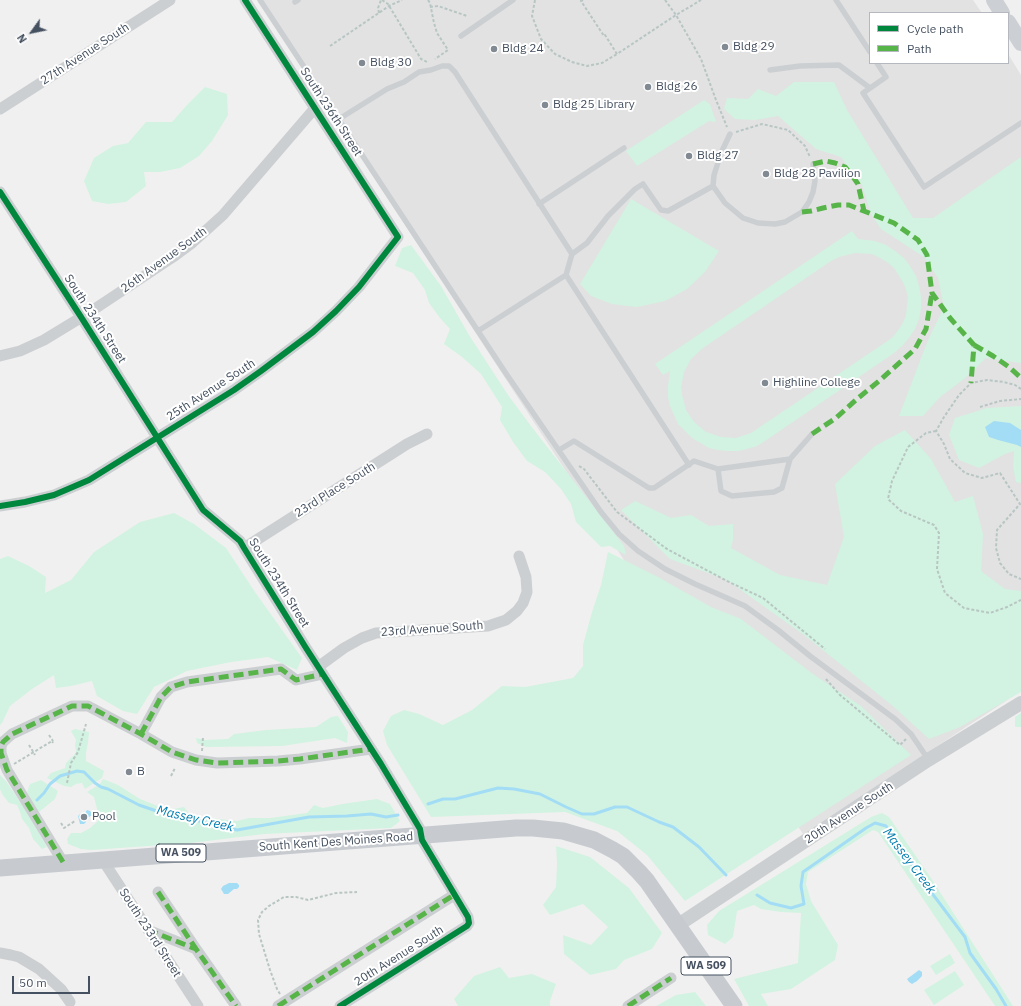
<!DOCTYPE html>
<html>
<head>
<meta charset="utf-8">
<style>
	body { margin:0 }
	#map { position:relative; width:1021px; height:1006px; overflow:hidden; background:#f1f0f0; font-family:"IBM Plex Sans",sans-serif }
	canvas { display:block }
	.legend { position:absolute; left:869px; top:12px; width:140px; height:52px; box-sizing:border-box; background:#fff; border:1px solid #b5b9bf; margin:0; padding:5px 7px; list-style:none; font-size:12px; color:#455160 }
	.legend li { display:flex; align-items:center; gap:8px; height:20px }
	.legend b { width:20px; border:1px solid #b5b9bf }
	.north { position:absolute; left:12px; top:12px; width:40px; height:40px; -webkit-text-stroke:3px #fff; paint-order:stroke; rotate:237deg; font-size:11px; font-weight:700; line-height:16px; text-align:center; color:#455160 }
	.north::after { content:''; display:block; margin:auto; width:14px; height:18px; background:#455160; clip-path:polygon(50% 0,100% 100%,50% 72%,0 100%) }
	.scale { position:absolute; left:12px; top:976px; width:78px; height:18px; box-sizing:border-box; border:2px solid #455160; border-top:0; padding-left:5px; font-size:12px; line-height:14px; white-space:nowrap; color:#455160; -webkit-text-stroke:3px #fff; paint-order:stroke }
</style>
</head>
<body>
<div id="map">
<canvas width="1021" height="1006"></canvas>
<ul class="legend">
<li><b style="height:5px;background:#00873e"></b>Cycle path</li>
<li><b style="height:5px;background:#57b448"></b>Path</li>
</ul>
<div class="north">N</div>
<div class="scale">50 m</div>
</div>
<script>
const context = document.querySelector('canvas').getContext('2d');
context.lineJoin = 'round';
function fillPath(path, color) { context.fillStyle = color; context.fill(path, 'evenodd'); }
const toPath = rows => new Path2D(rows.map(r => 'M' + r).join(''));
function stroke(path, color, width, dash) { context.strokeStyle = color; context.lineWidth = width; context.lineCap = dash ? 'butt' : 'round'; context.setLineDash(dash || []); context.stroke(path); }
function label(font, color, halo, rows, align = 'center') {
  context.font = font + ' "IBM Plex Sans",sans-serif'; context.lineWidth = 4; context.setLineDash([]); context.textBaseline = 'middle'; context.strokeStyle = halo; context.fillStyle = color; for (const [text, x, y, turn = 0] of rows) {
    context.save(); context.translate(x, y); context.rotate((+turn || 0) * Math.PI / 180); context.textAlign = isNaN(turn) ? turn : align; if (halo) context.strokeText(text, 0, 0); context.fillText(text, 0, 0); context.restore();
  }
}
fillPath(toPath([
	[258,0,973,0,982,13,870,13,870,63,1008,63,1008,54,1021,75,1021,691,803,834]
]), '#e2e2e3');
fillPath(toPath([
	[794,82,834,82,847,110,913,218,933,218,1021,157,1021,363,986,358,964,379,940,397,923,416,899,416,928,340,944,307,938,278,924,257,881,229,871,214,862,185,841,157,816,149,778,116,755,120,735,119,724,109,727,98,748,99,758,89,776,96],
	[205,87,227,94,228,115,212,141,199,156,180,168,160,172,144,172,146,186,126,202,108,204,92,201,84,181,94,158,113,146,128,143,146,122,172,122,186,106],
	[704,100,710,104,716,122,709,121,637,166,626,151],
	[631,199,719,251,705,272,687,289,665,301,637,307,612,304,591,296,580,284],
	[852,231,858,239,875,241,886,245,895,251,904,258,910,266,916,276,919,286,921,297,921,308,919,319,915,329,909,338,902,346,894,353,765,441,757,446,747,449,738,451,728,451,718,450,709,448,692,438,678,424,670,406,668,397,668,387,670,371,663,375,655,364],
	[855,253,872,254,880,258,887,262,894,268,903,282,906,289,908,298,907,306,906,315,903,323,893,337,886,342,751,433,736,438,721,437,706,432,694,422,686,410,682,395,681,387,684,372,691,359,703,348,831,261,839,257],
	[411,245,441,286,469,335,508,395,531,426,624,546,626,555,610,546,601,547,576,522,571,504,561,489,545,472,527,461,513,442,500,420,502,407,481,374,462,357,444,344,450,329,440,318,429,303,425,290,413,273,395,266,402,248],
	[1021,406,1021,483,1016,482,1013,466,1014,451,1005,454,979,468,959,460,949,435,955,418,987,408],
	[905,430,931,459,955,502,973,496,983,534,981,571,1005,589,1021,591,1021,692,960,727,929,739,894,707,804,635,727,580,670,559,621,510,635,501,671,518,691,515,709,526,733,524,733,540,731,548,780,575,827,585,844,537,835,484,875,446],
	[174,513,194,524,226,548,255,592,302,658,297,670,268,657,231,662,187,671,154,687,137,714,123,711,97,696,92,681,71,686,56,688,54,675,32,689,10,706,2,723,0,725,0,559,8,556,29,566,46,577,45,593,71,580,94,552,140,522],
	[608,552,658,577,711,607,741,619,813,674,861,706,911,755,685,901,647,855,617,831,565,812,431,817,387,745,383,731,391,716,404,710,419,714,443,725,472,710,502,686,525,687,573,678,583,666,583,645,592,612,601,585],
	[1021,713,1021,727,1015,727,1015,717],
	[338,716,348,732,347,743,335,738,282,746,206,747,197,743,196,738,205,740,228,739,234,734,266,730,316,727,331,717],
	[75,729,89,732,88,743,86,753,86,761,104,771,102,778,85,789,82,783,76,784,71,787,64,786,47,778,51,773,65,768,66,763,74,755,76,752,75,745,76,740,71,731],
	[0,775,6,781,18,799,27,812,47,847,42,849,33,839,29,828,22,819,20,812,17,805,9,803,2,794,0,789],
	[103,779,118,785,140,799,168,810,184,807,191,816,237,821,249,818,270,818,307,813,314,805,323,808,342,804,377,799,390,804,400,821,391,828,264,834,191,843,91,850,81,849,68,844,67,839,71,833,81,833,90,828,98,821,98,813,94,797,87,792,100,784],
	[41,780,58,791,55,799,39,812,34,805,27,792,30,784],
	[882,813,889,817,931,878,1013,1006,995,1006,878,832,873,830,808,872,806,884,811,901,838,945,835,960,791,989,761,994,768,1006,749,1006,734,979,798,963,801,913,781,912,761,909,754,905,737,911,733,937,725,944,708,935,707,925,719,911,871,817],
	[556,846,590,857,629,888,662,933,652,949,624,960,616,969,590,975,564,954,563,935,591,945,608,927,583,904,550,915,543,905,556,887,557,864],
	[950,954,955,963,936,975,930,966],
	[500,967,509,978,532,974,556,984,550,1001,550,1006,458,1006,454,999,474,976],
	[955,971,964,985,934,1005,924,990],
	[695,992,706,1006,656,1006,676,995]
]), '#d2f3e1');
fillPath(toPath([
	[994,421,1010,423,1021,430,1021,447,1017,445,998,440,989,437,985,427],
	[87,810,90,811,92,813,92,815,86,819,86,822,84,824,80,824,78,816,80,814,85,813],
	[229,883,237,883,239,885,239,887,237,889,234,889,228,894,224,894,221,889,223,886],
	[919,970,922,972,922,976,917,981,912,984,909,982,907,979]
]), '#a3ddf5');
stroke(toPath([
	[37,800,44,793,50,784,60,776,77,771,84,772,95,783,101,787,108,789,139,805,174,817,205,822,237,830,309,817,347,816,371,814,386,817,398,815],
	[428,804,443,799,455,799,498,788,514,789,540,794,566,807,582,814,594,814,615,807,627,807,659,822,673,827,699,847,726,875],
	[757,895,770,903,791,908,804,904,801,886,803,872,866,828,875,823,886,826,922,880,965,937,970,953,996,989,1006,1006]
]), '#a3ddf5', 3);
stroke(toPath([
	[382,0,388,4,421,59,427,62],
	[428,0,430,3,434,23,437,33,448,50,435,59],
	[535,0,532,16,541,39,555,54,572,62,587,66,602,63,617,54],
	[583,0,581,1,604,36,605,35,617,54,676,15,701,59,716,100,727,127],
	[665,0,676,15,701,0],
	[430,7,438,6,467,16],
	[379,13,378,8,381,0],
	[330,46,389,6,402,0],
	[736,132,762,124,788,130,805,146,810,157],
	[1021,389,1015,385,1004,382,987,380,971,383,959,395,944,417,936,431,944,444,950,459,965,473,982,478,1000,473,1020,504,997,530,996,548,1000,563,1009,574,1021,579],
	[980,407,1000,401,1021,399],
	[936,431,926,433,908,447,892,481,888,499,901,511,934,525,939,533,937,569,945,593,964,608,990,613,1007,607,1021,600],
	[579,466,584,469,617,512,667,549,727,581,763,598,825,649],
	[826,679,840,695,900,745,906,739],
	[49,735,53,741],
	[202,751,203,737],
	[14,764,52,741,53,743],
	[171,776,175,768],
	[67,783,71,763,78,752,86,724],
	[61,823,64,828,75,821],
	[280,994,277,989,270,970,259,934,258,920,262,912,269,906,284,897,296,897,308,900,336,893,357,892]
]), '#b8c6c3', 2, [3, 2]);
stroke(toPath([
	[260,0,505,372,601,512,619,534,638,551,665,569,695,584,727,598,745,606,778,630,810,656,895,719,911,734,928,759],
	[836,0,870,52],
	[295,2,298,0],
	[461,36,513,0],
	[877,63,886,77,863,93,924,187,1021,123],
	[770,70,800,66,839,65,870,88],
	[339,119,387,89,404,82,419,72,431,70,442,66,449,66,455,72,572,254],
	[713,186,725,203,743,218,758,223,775,224,785,222,802,212,809,202,813,192,815,181,813,164],
	[539,204,624,148],
	[566,275,689,465],
	[478,331,566,275,572,254,587,243,608,216,635,189,643,184,661,210,668,211,713,186,714,175,721,153,730,134],
	[559,450,574,441,649,488,654,488,694,461,718,469,790,459,812,434],
	[718,469,721,491,732,496,774,492,782,488,790,459]
]), '#cccfd1', 5.5);
stroke(toPath([
	[0,109,170,0],
	[0,192,81,317,203,510,240,541,244,548,306,648,381,764,420,829,422,840,468,917,469,923,467,926,340,1006],
	[0,356,20,351,44,340,90,312,173,257,192,243,223,215,315,108],
	[0,506,25,502,54,495,89,480,234,390,261,371,313,332,336,311,359,287,398,237,245,0],
	[244,548,407,444,427,434],
	[318,667,344,648,362,638,376,633,488,626,506,620,517,611,523,603,527,592,526,577,519,556],
	[141,734,161,697,171,687,187,682,281,669,296,680,323,674],
	[102,859,198,1006],
	[63,862,7,770,1,753,1,746,3,742,12,734,72,706,88,706,141,734,172,752,196,760,217,763,278,761,300,759,371,749],
	[158,892,196,949],
	[148,930,196,949,236,1006],
	[0,953,11,955,19,957,39,969,61,989,70,1002],
	[278,1006,454,895],
	[628,1006,671,978]
]), '#cccfd1', 11);
stroke(toPath([
	[678,925,928,760,1021,703]
]), '#cccfd1', 14);
stroke(toPath([
	[994,0,1002,13],
	[1008,22,1021,43]
]), '#ccd0d4', 16);
stroke(toPath([
	[0,868,516,828,533,828,563,831,594,840,613,850,623,856,639,872,647,881,667,910,734,1006]
]), '#c7cbd0', 17);
stroke(toPath([
	[29,745,35,755]
]), '#b8c6c3', 2, [3, 2]);
stroke(toPath([
	[813,164,826,161,835,163,845,167,851,174,858,184,864,211],
	[802,212,811,211,823,208,838,205,849,205,894,223,918,240,927,255,932,293,950,318,974,345,971,383],
	[974,345,993,356,1009,367,1021,378],
	[812,434,836,418,857,399,879,381,915,349,926,329,932,293],
	[141,734,161,697,171,687,187,682,281,669,296,680,323,674],
	[63,862,7,770,1,753,1,746,3,742,12,734,72,706,88,706,141,734,172,752,196,760,217,763,278,761,300,759,371,749],
	[158,892,196,949],
	[148,930,196,949,236,1006],
	[278,1006,454,895],
	[628,1006,671,978]
]), '#57b448', 5, [10, 5]);
stroke(toPath([
	[0,192,81,317,203,510,240,541,244,548,306,648,381,764,420,829,422,840,468,917,469,923,467,926,340,1006],
	[0,506,25,502,54,495,89,480,234,390,261,371,313,332,336,311,359,287,398,237,245,0]
]), '#00873e', 6);
for (const [x, y, r, color] of [
	[725,47,4,"#818992"],
	[494,49,4,"#818992"],
	[362,63,4,"#818992"],
	[648,87,4,"#818992"],
	[545,105,4,"#818992"],
	[689,156,4,"#818992"],
	[766,174,4,"#818992"],
	[765,383,4,"#818992"],
	[129,772,4,"#818992"],
	[84,817,4,"#818992"]
]) { const dot = new Path2D(); dot.arc(x, y, r, 0, 2 * Math.PI); context.fillStyle = color; context.fill(dot); stroke(dot, '#fff', 1.5); }
for (const [x, y, w] of [
	[181,853,50],
	[706,966,50]
]) { const box = new Path2D(); box.roundRect(x - w / 2, y - 9, w, 18, 3); context.fillStyle = '#fff'; context.fill(box); stroke(box, '#455160', 1); }
label('bold 11px', '#455160', null, [
	["WA 509",181,853],
	["WA 509",706,966]
]);
label('12px', '#455160', '#fff', [
	["Bldg 29",733,47],
	["Bldg 24",502,49],
	["Bldg 30",370,63],
	["Bldg 26",656,87],
	["Bldg 25 Library",553,105],
	["Bldg 27",697,156],
	["Bldg 28 Pavilion",774,174],
	["Highline College",773,383],
	["B",137,772],
	["Pool",92,817]
], 'left');
label('12px', '#455160', '#fff', [
	["27th Avenue South",85,54,-33],
	["South 236th Street",331,112,57],
	["26th Avenue South",164,260,-36],
	["South 234th Street",95,319,57],
	["25th Avenue South",211,390,-33],
	["23rd Place South",335,490,-32],
	["South 234th Street",279,583,58],
	["23rd Avenue South",432,629,-4],
	["20th Avenue South",849,813,-33],
	["South Kent Des Moines Road",336,842,-4],
	["South 233rd Street",150,933,57],
	["20th Avenue South",399,956,-32]
]);
label('italic 13px', '#017db0', '#fff', [
	["Massey Creek",195,819,13],
	["Massey Creek",909,861,53]
]);
</script>
</body>
</html>
